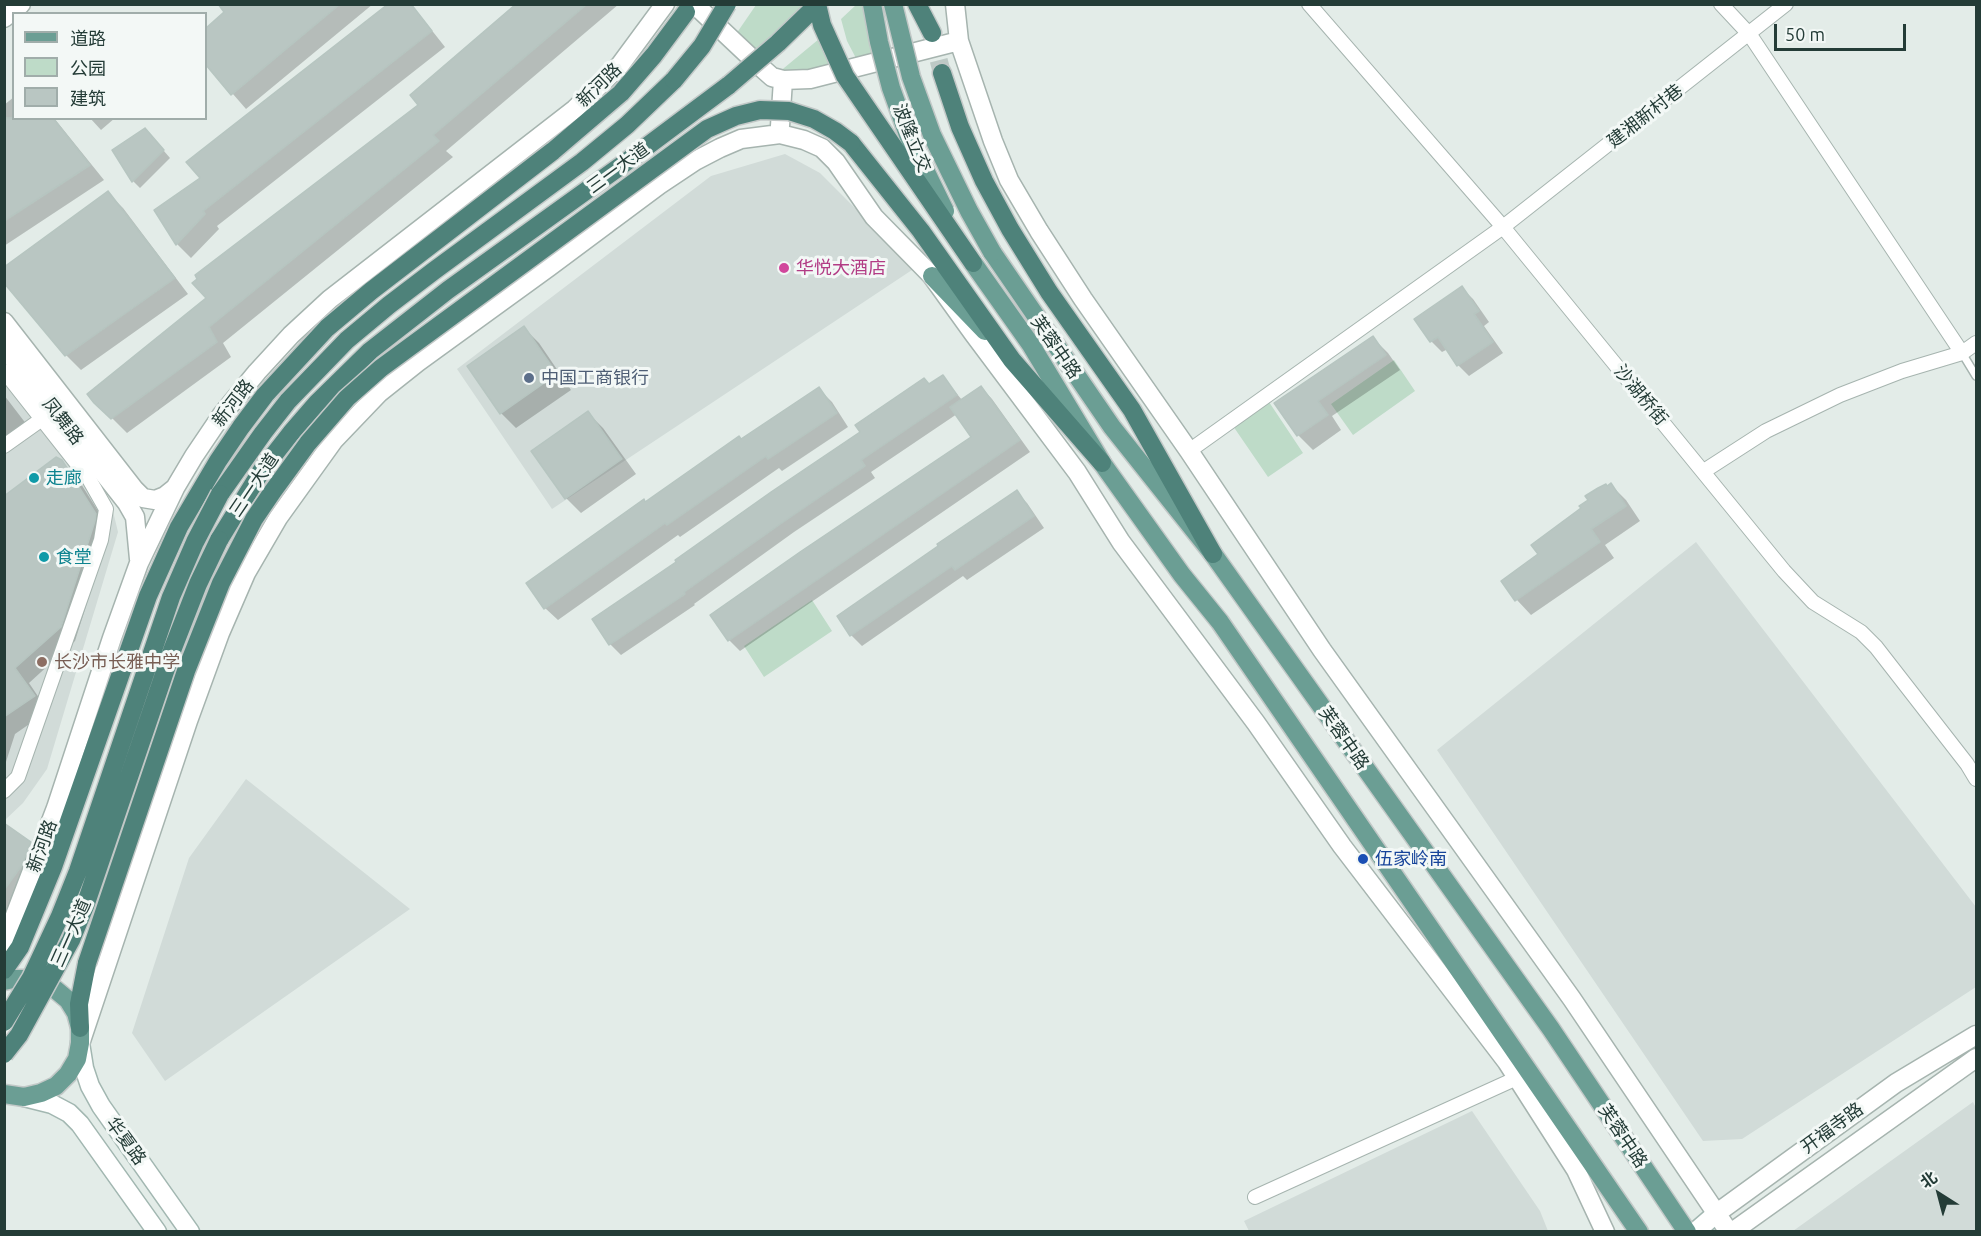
<!DOCTYPE html>
<html>
<head>
<meta charset="utf-8">
<style>
	body { margin:0 }
	#map { position:relative; width:1981px; height:1236px; overflow:hidden; background:#e3ece8; font-family:Ubuntu,"Noto Sans SC",sans-serif }
	canvas { display:block }
	.frame { position:absolute; inset:0; border:6px solid #243c37; pointer-events:none }
	.legend { position:absolute; left:12px; top:12px; width:195px; height:108px; box-sizing:border-box; background:#f3f8f6; border:2px solid #a0adaa; margin:0; padding:8px 10px; list-style:none; font-size:18px; color:#243c37 }
	.legend li { display:flex; align-items:center; gap:12px; height:30px }
	.legend b { width:30px; border:2px solid #a0adaa }
	.north { position:absolute; left:1909px; top:1164px; width:60px; height:60px; -webkit-text-stroke:4px #f3f8f6; paint-order:stroke; rotate:324deg; font-size:16px; font-weight:700; line-height:24px; text-align:center; color:#243c37 }
	.north::after { content:''; display:block; margin:auto; width:21px; height:27px; background:#243c37; clip-path:polygon(50% 0,100% 100%,50% 72%,0 100%) }
	.scale { position:absolute; left:1774px; top:24px; width:132px; height:27px; box-sizing:border-box; border:3px solid #243c37; border-top:0; padding-left:8px; font-size:18px; line-height:21px; white-space:nowrap; color:#243c37; -webkit-text-stroke:4px #f3f8f6; paint-order:stroke }
</style>
</head>
<body>
<div id="map">
<canvas width="1981" height="1236"></canvas>
<div class="frame"></div>
<ul class="legend">
<li><b style="height:8px;background:#6b9e94"></b>道路</li>
<li><b style="height:16px;background:#bedbc8"></b>公园</li>
<li><b style="height:16px;background:#b9c6c2"></b>建筑</li>
</ul>
<div class="north">北</div>
<div class="scale">50 m</div>
</div>
<script>
const context = document.querySelector('canvas').getContext('2d');
context.lineJoin = 'round';
function fillPath(path, color) { context.fillStyle = color; context.fill(path, 'evenodd'); }
const toPath = rows => new Path2D(rows.map(r => 'M' + r).join(''));
function stroke(path, color, width, dash) { context.strokeStyle = color; context.lineWidth = width; context.lineCap = dash ? 'butt' : 'round'; context.setLineDash(dash || []); context.stroke(path); }
function label(font, color, halo, rows, align = 'center') {
  context.font = font + ' Ubuntu,"Noto Sans SC",sans-serif'; context.lineWidth = 6; context.setLineDash([]); context.textBaseline = 'middle'; context.strokeStyle = halo; context.fillStyle = color; for (const [text, x, y, turn = 0] of rows) {
    context.save(); context.translate(x, y); context.rotate((+turn || 0) * Math.PI / 180); context.textAlign = isNaN(turn) ? turn : align; if (halo) context.strokeText(text, 0, 0); context.fillText(text, 0, 0); context.restore();
  }
}
fillPath(toPath([
	[785,154,820,173,915,268,552,509,457,369,711,176],
	[5,367,111,503,118,532,47,769,23,803,5,820],
	[1696,542,1976,907,1976,987,1742,1139,1703,1141,1437,750],
	[246,779,410,909,165,1081,132,1033,189,858],
	[1973,1102,1976,1108,1976,1231,1793,1231],
	[1472,1111,1540,1211,1548,1231,1249,1231,1244,1221]
]), '#d1dbd8');
fillPath(toPath([
	[756,5,811,5,755,55,734,37],
	[856,5,865,5,878,56,858,62,847,41,841,19],
	[819,39,833,70,778,73],
	[1394,360,1415,391,1353,435,1331,404],
	[1269,402,1303,453,1268,477,1233,426],
	[812,600,832,631,764,677,744,646]
]), '#bedbc8');
fillPath(toPath([
	[220,4,373,4,246,109,206,63,206,30,226,12],
	[411,4,445,47,217,226,219,229,191,258,177,244,156,210,202,179],
	[519,4,619,4,446,151,453,157,223,343,231,357,127,433,112,418,208,298,420,105],
	[14,97,14,118,54,118,104,180,4,246,4,105],
	[90,118,115,118,101,130],
	[152,137,170,158,140,188,133,181,114,151],
	[108,193,123,208,188,294,81,370,66,355,4,281],
	[1462,288,1473,299,1489,322,1484,326,1503,353,1469,376,1458,365,1448,349,1442,352,1431,341,1416,319],
	[524,328,539,343,571,390,516,428,501,413],
	[1373,338,1388,353,1400,370,1332,416,1341,430,1313,450,1298,435,1276,404],
	[943,377,962,400,981,387,992,399,1030,452,740,651,729,640,974,437,957,414,871,472,875,478,794,532,694,604,695,605,621,655,610,644,678,562],
	[819,389,832,402,848,427,782,471,779,468,680,537,678,535,558,620,545,608,646,503],
	[4,395,27,425,4,444],
	[588,413,603,428,636,474,581,513,566,498],
	[61,461,76,476,110,530,75,641,29,683,48,711,15,734,4,768,4,497],
	[1611,485,1626,500,1640,521,1605,545,1614,558,1531,615,1517,600,1503,581,1540,555],
	[1016,492,1027,503,1044,528,967,580,963,576,862,646,851,635],
	[4,828,30,843,45,858,4,942]
]), '#0003');
const building = toPath([
	[218,4,340,4,231,95,206,65,206,28,224,12,218,4],
	[388,4,411,4,432,31,203,211,205,214,176,245,154,210,200,178,186,162,388,4],
	[516,4,587,4,433,135,439,141,209,327,217,342,111,419,94,403,87,394,206,298,192,283,197,279,195,275,418,105,410,95,516,4],
	[4,118,53,118,90,165,4,221,4,118],
	[145,128,164,150,132,182,112,150,145,128],
	[108,191,175,278,65,356,4,283,4,267,108,191],
	[1462,286,1479,311,1474,314,1493,342,1457,366,1438,337,1430,342,1414,319,1462,286],
	[524,326,557,374,500,414,467,366,524,326],
	[1373,336,1386,355,1318,401,1328,415,1297,436,1274,403,1373,336],
	[943,375,957,395,861,460,865,466,783,522,684,592,685,594,609,645,592,619,676,562,675,560,771,492,860,432,855,425,924,378,929,384,943,375],
	[981,386,1020,440,728,641,710,615,800,552,971,437,950,407,981,386],
	[819,387,837,413,768,459,766,456,667,525,665,523,544,609,526,583,644,499,645,502,739,436,741,439,819,387],
	[588,411,622,459,565,499,531,451,588,411],
	[56,457,62,460,96,514,95,521,61,627,15,668,35,696,4,717,4,496,56,457],
	[1611,483,1626,506,1591,529,1600,542,1515,601,1501,581,1538,554,1531,545,1581,508,1579,506,1588,500,1585,496,1598,488,1606,484,1607,486,1611,483],
	[1017,490,1034,516,955,570,952,566,850,636,837,616,938,546,937,544,1017,490],
	[4,823,31,842,22,865,4,890,4,823]
]);
fillPath(building, '#b9c6c2');
stroke(building, '#b6c5c0', 1.5);
stroke(toPath([
	[932,34,942,73]
]), '#bdc9c5', 18, [18, 9]);
const service = toPath([
	[1962,353,1976,376]
]);
const minor = toPath([
	[1309,4,1503,227,1784,571,1813,602,1861,632,1876,647,1967,764,1976,779],
	[1721,4,1750,35,1962,353],
	[4,371,89,479,106,509,101,540,18,777,4,791],
	[4,446,42,419],
	[1189,451,1503,227,1786,4],
	[1704,471,1766,431,1840,395,1902,371,1962,353,1976,343],
	[1255,1197,1517,1078]
]);
const tertiary = toPath([
	[694,4,763,69,772,77,783,80,810,79,959,41],
	[955,4,959,41,993,141,1009,180,1039,231,1083,299,1189,451,1322,650,1572,999,1729,1232],
	[4,18,21,4],
	[780,126,783,80],
	[4,322,134,489,143,498,155,500,165,496,175,488],
	[4,347,127,503,135,517,139,559],
	[4,944,56,808,112,638,139,563,175,488,194,456,221,416,257,372,291,335,330,299,575,109,620,65,665,4],
	[81,1041,188,721,220,633,246,573,278,518,334,440,379,393,418,362,549,267,659,185,695,161,720,148,741,139,780,134,804,140,822,148,836,162,874,217,932,276,973,333,1077,472,1121,542,1256,723,1342,846,1507,1062,1576,1170,1605,1232],
	[1717,1213,1896,1083,1976,1035],
	[1732,1232,1976,1058]
]);
const secondary = toPath([
	[80,1043,84,1068,90,1086,101,1106,190,1232],
	[24,1097,52,1104,69,1113,80,1124,157,1232],
	[1695,1232,1717,1213]
]);
const primary = toPath([
	[992,252,1112,427,1213,554,1551,1029,1687,1232],
	[973,263,1031,345,1102,463,1182,575,1220,622,1639,1232],
	[932,276,985,331],
	[4,981,13,979,28,979,43,982,56,990,68,1000,76,1013,80,1028,80,1043,77,1059,68,1074,56,1086,41,1093,24,1097,4,1094]
]);
const trunk = toPath([
	[917,4,932,33],
	[942,73,960,127,984,181,1010,229,1049,292,1132,410,1213,554],
	[851,143,921,231,1012,360,1102,463],
	[220,494,263,433,288,401,347,340,389,305,435,270,582,162,627,125,674,80],
	[219,540,262,470,291,433,317,403,370,351,448,290,622,165,729,85],
	[4,970,20,947,53,867,148,596,179,527,218,461,241,427,265,395,327,328,371,291,553,151,621,93,654,55,686,12],
	[80,1028,79,1004,87,963]
]);
stroke(service, '#a6b4af', 10);
stroke(minor, '#a6b4af', 16);
stroke(tertiary, '#a6b4af', 21);
stroke(secondary, '#a2b7b1', 21);
stroke(primary, '#c2c8c7', 21);
stroke(trunk, '#c2c8c7', 21);
stroke(service, '#fff', 7);
stroke(minor, '#fff', 14);
stroke(tertiary, '#fff', 18);
stroke(secondary, '#fff', 18);
stroke(primary, '#6b9e94', 18);
stroke(trunk, '#4e827a', 18);
const primaryBridge = toPath([
	[872,4,879,42,891,88,908,135,945,211],
	[893,4,911,77,932,135,969,211,992,252]
]);
const trunkBridge = toPath([
	[817,4,822,25,845,76,973,263],
	[674,80,702,46,727,4],
	[729,85,778,43,818,4],
	[87,963,186,671,221,583,254,519,273,491,308,443,347,398,381,368,707,129,736,116,760,110,789,111,814,119,835,131,851,143],
	[4,1022,31,978,60,916,78,871,171,597,195,542,220,494],
	[4,1054,19,1035,71,940,85,906,173,648,198,584,219,540]
]);
stroke(primaryBridge, '#c2c8c7', 21, []);
stroke(trunkBridge, '#c2c8c7', 21, []);
stroke(primaryBridge, '#6b9e94', 18);
stroke(trunkBridge, '#4e827a', 18);
for (const [x, y, r, color] of [
	[784,268,6,"#d1479c"],
	[529,378,6,"#5c6f8a"],
	[34,478,6,"#0f9aa8"],
	[44,557,6,"#0f9aa8"],
	[42,662,6,"#8d6e63"],
	[1363,859,6,"#1a4fb4"]
]) { const dot = new Path2D(); dot.arc(x, y, r, 0, 2 * Math.PI); context.fillStyle = color; context.fill(dot); stroke(dot, '#f3f8f6', 2); }
label('18px', '#243c37', '#f3f8f6', [
	["新河路",599,85,-44],
	["建湘新村巷",1645,116,-38],
	["波隆立交",912,138,68],
	["三一大道",618,168,-36],
	["芙蓉中路",1056,347,55],
	["沙湖桥街",1641,395,50],
	["新河路",233,403,-52],
	["凤舞路",63,421,52],
	["三一大道",254,485,-56],
	["芙蓉中路",1344,738,55],
	["新河路",42,846,-70],
	["三一大道",71,933,-66],
	["开福寺路",1832,1128,-36],
	["芙蓉中路",1623,1136,56],
	["华夏路",126,1141,54]
]);
label('18px', '#b23c85', '#f3f8f6', [
	["华悦大酒店",796,268]
], 'left');
label('18px', '#4e5e75', '#f3f8f6', [
	["中国工商银行",541,378]
], 'left');
label('18px', '#0d838f', '#f3f8f6', [
	["走廊",46,478],
	["食堂",56,557]
], 'left');
label('18px', '#785e54', '#f3f8f6', [
	["长沙市长雅中学",54,662]
], 'left');
label('18px', '#164399', '#f3f8f6', [
	["伍家岭南",1375,859]
], 'left');
</script>
</body>
</html>
